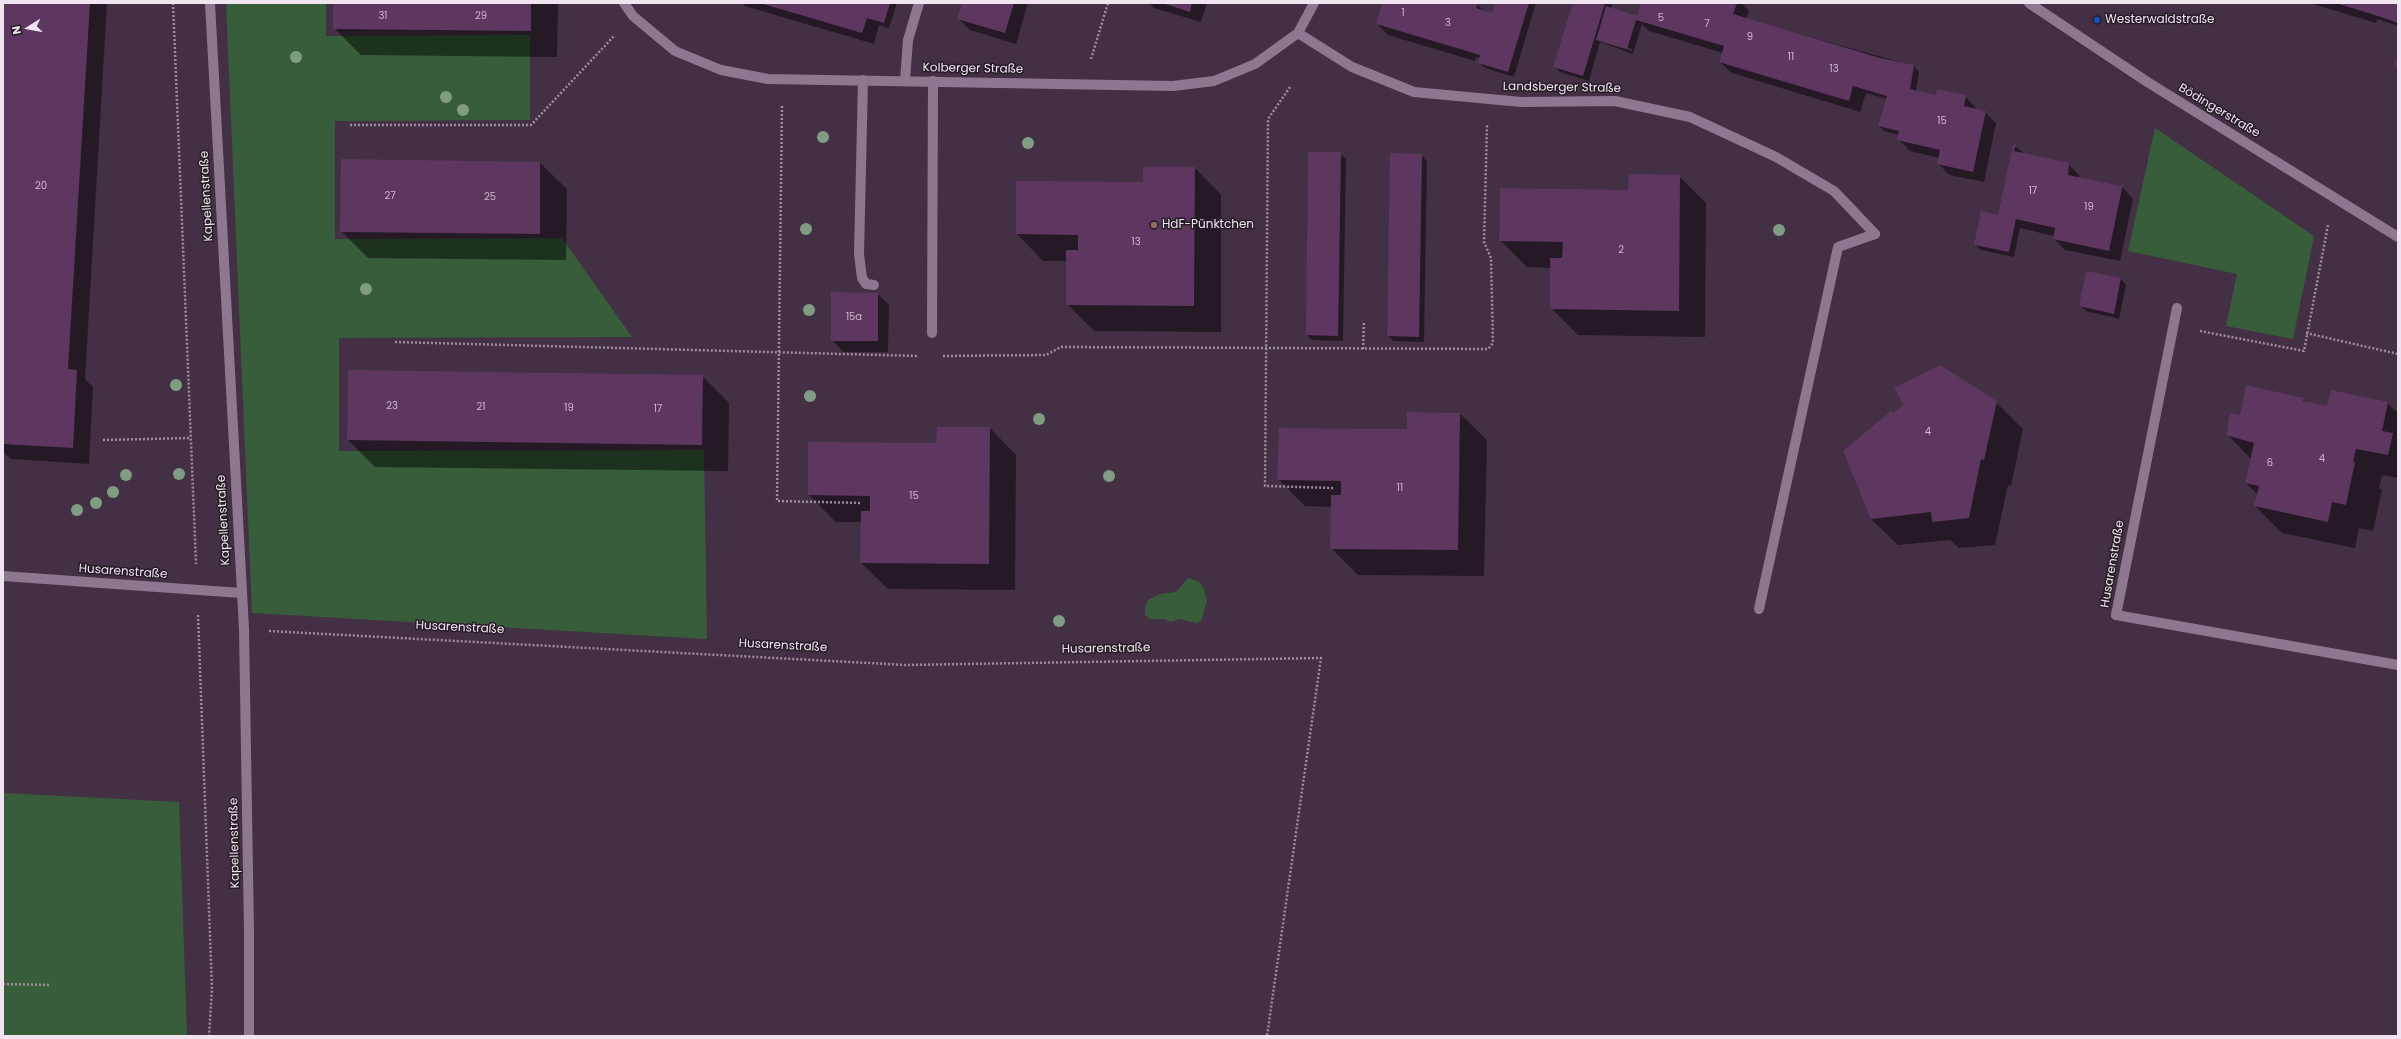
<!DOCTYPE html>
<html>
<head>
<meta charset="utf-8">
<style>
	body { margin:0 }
	#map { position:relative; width:2401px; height:1039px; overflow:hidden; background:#443044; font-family:Poppins,sans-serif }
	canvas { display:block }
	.frame { position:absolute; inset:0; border:4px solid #f1e4f1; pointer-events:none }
	.north { position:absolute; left:8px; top:8px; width:40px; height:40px; -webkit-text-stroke:3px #251c25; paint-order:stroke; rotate:259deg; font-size:11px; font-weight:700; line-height:16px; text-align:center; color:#f1e4f1 }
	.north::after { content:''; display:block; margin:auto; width:14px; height:18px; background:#f1e4f1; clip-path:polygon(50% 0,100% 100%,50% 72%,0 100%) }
</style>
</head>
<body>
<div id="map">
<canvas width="2401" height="1039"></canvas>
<div class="frame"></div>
<div class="north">N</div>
</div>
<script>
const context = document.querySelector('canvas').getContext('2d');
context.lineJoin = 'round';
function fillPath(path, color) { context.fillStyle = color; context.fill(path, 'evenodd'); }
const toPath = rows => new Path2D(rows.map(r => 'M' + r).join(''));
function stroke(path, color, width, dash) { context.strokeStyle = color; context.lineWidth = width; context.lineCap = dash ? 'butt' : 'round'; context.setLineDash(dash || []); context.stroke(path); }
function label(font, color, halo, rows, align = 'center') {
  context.font = font + ' Poppins,sans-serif'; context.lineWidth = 3; context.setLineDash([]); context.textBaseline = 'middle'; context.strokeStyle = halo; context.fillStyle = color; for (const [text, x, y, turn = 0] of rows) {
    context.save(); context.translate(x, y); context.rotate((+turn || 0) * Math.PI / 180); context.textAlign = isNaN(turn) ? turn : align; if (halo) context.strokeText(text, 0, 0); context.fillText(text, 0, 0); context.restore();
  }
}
fillPath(toPath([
	[226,3,326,3,326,36,530,35,530,120,335,121,335,239,562,238,632,337,339,338,339,451,704,450,707,639,252,613],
	[2155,128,2314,236,2293,339,2226,326,2237,274,2128,251],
	[1188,578,1200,582,1204,589,1207,601,1201,621,1196,623,1179,619,1171,622,1164,619,1150,619,1145,615,1145,607,1148,600,1160,594,1176,592],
	[3,793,179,802,187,1036,3,1036]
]), '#375d3b');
fillPath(toPath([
	[3,3,107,3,85,379,93,387,89,464,11,459,3,452],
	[334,3,558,3,557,57,361,55,334,28],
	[742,3,897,3,889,28,879,25,874,44,745,6],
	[963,3,1028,3,1016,44,970,30,959,19],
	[1149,3,1207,3,1201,22,1154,8],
	[1383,3,1475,3,1486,12,1493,14,1496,3,1536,3,1514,77,1485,68,1479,63,1480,59,1476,57,1475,61,1388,35,1377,24],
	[1574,3,1612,3,1611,9,1638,17,1642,3,1741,3,1749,11,1746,19,1914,66,1919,72,1916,91,1937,96,1965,96,1976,108,1976,110,1985,112,1996,123,1984,182,1949,175,1938,163,1939,158,1910,151,1898,139,1899,135,1884,131,1879,126,1887,99,1866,93,1860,112,1732,73,1720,62,1723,53,1649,31,1642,24,1633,54,1600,42,1589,81,1560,72,1554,66],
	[1602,40,1632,49,1632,51,1602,42],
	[2310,3,2398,3,2398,26,2377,19,2376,23],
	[2014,145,2024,154,2068,164,2079,175,2079,178,2122,187,2133,199,2120,261,2065,250,2054,239,2054,236,2020,228,2014,257,1981,250,1975,245,1999,216],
	[1340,153,1346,159,1343,341,1312,340,1307,335],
	[1421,155,1427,161,1424,342,1393,341,1388,335],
	[540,163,567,189,566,260,368,258,341,231],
	[1195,168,1221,195,1221,332,1094,331,1067,304,1067,261,1043,261,1017,234,1144,183],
	[1679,176,1706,203,1705,337,1578,335,1551,308,1551,268,1527,267,1500,240,1629,191],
	[2087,272,2121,279,2126,285,2119,319,2086,311,2080,305],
	[878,294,889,305,888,352,843,352,832,340],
	[702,376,729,403,728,471,375,467,348,440],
	[2332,391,2388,403,2398,413,2398,478,2382,475,2379,488,2382,490,2373,531,2359,528,2355,548,2282,533,2255,506,2258,495,2246,483,2251,459,2227,434,2241,416,2303,399,2307,403,2328,407],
	[1996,402,2023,429,2011,486,2008,485,1995,545,1959,548,1950,540,1898,545,1871,519,1893,415,1905,405],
	[1460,414,1487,440,1484,576,1358,575,1331,548,1332,507,1305,506,1278,479,1408,430],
	[990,428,1016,455,1015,590,888,589,861,563,862,522,836,522,809,495,937,444]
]), '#0007');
fillPath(toPath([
	[3,3,90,3,68,369,77,370,73,448,3,444],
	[333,3,531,3,531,31,333,29],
	[760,3,890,3,884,23,867,18,862,33],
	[962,3,1014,3,1005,33,957,19],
	[1162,3,1192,3,1190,12],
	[1382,3,1478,3,1476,8,1492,13,1495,3,1529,3,1508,72,1478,63,1480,55,1376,24],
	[1573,3,1605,3,1583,76,1553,67],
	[1641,3,1737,3,1733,14,1880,58,1914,65,1910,89,1936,95,1937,89,1966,95,1964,106,1986,111,1973,172,1937,164,1940,150,1897,140,1899,131,1878,126,1887,96,1853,86,1849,101,1762,75,1719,62,1724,46,1636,20,1627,49,1596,40,1606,6,1637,16],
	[2336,3,2398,3,2398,23,2381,17],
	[2398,55,2398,68,2394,66],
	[2013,144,2016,145,2014,151,2069,163,2068,175,2121,186,2124,179,2109,251,2053,239,2055,228,2016,219,2009,252,1974,245,1981,211,1998,215],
	[1308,152,1341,152,1338,336,1306,335],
	[1390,153,1422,154,1419,337,1387,336],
	[341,159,540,162,540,234,340,232],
	[1143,167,1195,167,1194,306,1066,305,1066,250,1078,250,1078,235,1016,234,1016,181,1143,182],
	[1629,174,1680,175,1679,311,1550,309,1550,258,1562,258,1563,242,1499,241,1500,188,1628,190],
	[2086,271,2121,278,2114,314,2079,306],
	[831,292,878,293,878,341,831,341],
	[1940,365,1997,401,1984,460,1981,459,1969,518,1932,522,1931,512,1871,519,1843,451,1891,411,1893,413,1904,405,1894,388],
	[348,370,703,375,702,445,347,440],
	[2246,385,2304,398,2303,401,2327,406,2331,390,2388,402,2382,431,2393,433,2388,455,2356,449,2353,462,2355,462,2346,505,2332,502,2328,522,2254,506,2259,486,2245,483,2254,443,2226,435,2230,413,2240,415],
	[1407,412,1460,413,1458,550,1330,549,1331,495,1341,495,1341,481,1277,480,1279,428,1407,429],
	[937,427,990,427,989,564,860,563,861,511,870,511,870,496,808,495,808,442,936,443]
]), '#5d375f');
stroke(toPath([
	[173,3,196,564],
	[1091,59,1108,3],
	[1290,87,1268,119,1265,486,1333,488],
	[782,106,777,501,862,503],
	[350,125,531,125,615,35],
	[2200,331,2304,351,2328,225],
	[2306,333,2398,354],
	[395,342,918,356],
	[1363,349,1364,322],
	[943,356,1046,355,1061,347,1488,349,1493,343,1491,258,1484,242,1487,125],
	[103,440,190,438],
	[198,615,212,989,209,1036],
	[269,631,906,665,1321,658,1267,1036],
	[3,984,50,985]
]), '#9e8d9e', 2.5, [2, 2]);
stroke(toPath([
	[863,80,859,254,862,278,866,284,874,285],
	[932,333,933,81],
	[3,576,241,593],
	[1759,609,1838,247,1875,234],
	[2116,615,2177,308]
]), '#8e788f', 10);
stroke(toPath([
	[624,3,633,16,675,51,721,70,768,79,1173,86,1214,81,1255,64,1298,33,1314,3],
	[1298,33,1352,67,1414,92,1521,102,1615,101,1690,117,1776,157,1834,191,1875,234],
	[905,80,908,40,919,3],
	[2116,615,2398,665]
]), '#8e788f', 10);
stroke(toPath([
	[2029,3,2149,83,2398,237]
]), '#8e788f', 10);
stroke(toPath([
	[210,3,244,629,249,932,249,1036]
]), '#8e788f', 10);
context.fillStyle = '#809d83';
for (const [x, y] of [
	[296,57],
	[446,97],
	[463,110],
	[823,137],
	[1028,143],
	[806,229],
	[1779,230],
	[366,289],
	[809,310],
	[176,385],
	[810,396],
	[1039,419],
	[179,474],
	[126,475],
	[1109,476],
	[113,492],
	[96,503],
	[77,510],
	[1059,621]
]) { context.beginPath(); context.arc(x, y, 6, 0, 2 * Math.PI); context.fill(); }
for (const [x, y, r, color] of [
	[2097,20,4,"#1a4fb4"],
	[1154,225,4,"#8d6e63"]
]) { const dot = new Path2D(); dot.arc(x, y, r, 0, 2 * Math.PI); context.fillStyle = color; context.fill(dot); stroke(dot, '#251c25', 1.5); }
label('10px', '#ccb9cc', null, [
	["1",1403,13],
	["31",383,16],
	["29",481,16],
	["5",1661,18],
	["3",1448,23],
	["7",1707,24],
	["9",1750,37],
	["11",1791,57],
	["13",1834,69],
	["15",1942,121],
	["20",41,186],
	["17",2033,191],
	["27",390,196],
	["25",490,197],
	["19",2089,207],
	["13",1136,242],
	["2",1621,250],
	["15a",854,317],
	["23",392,406],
	["21",481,407],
	["19",569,408],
	["17",658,409],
	["4",1928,432],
	["4",2322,459],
	["6",2270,463],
	["11",1400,488],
	["15",914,496]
]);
label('12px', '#f1e4f1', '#251c25', [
	["Westerwaldstraße",2105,20],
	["HdF-Pünktchen",1162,225]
], 'left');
label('12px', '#f1e4f1', '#251c25', [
	["Kolberger Straße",973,69,1],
	["Landsberger Straße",1562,88,1],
	["Bödingerstraße",2219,111,31],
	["Kapellenstraße",207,196,-93],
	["Kapellenstraße",224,520,-93],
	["Husarenstraße",2113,564,-80],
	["Husarenstraße",123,572,4],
	["Husarenstraße",460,628,3],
	["Husarenstraße",783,646,3],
	["Husarenstraße",1106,649,-1],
	["Kapellenstraße",235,843,-91]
]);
</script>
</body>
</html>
